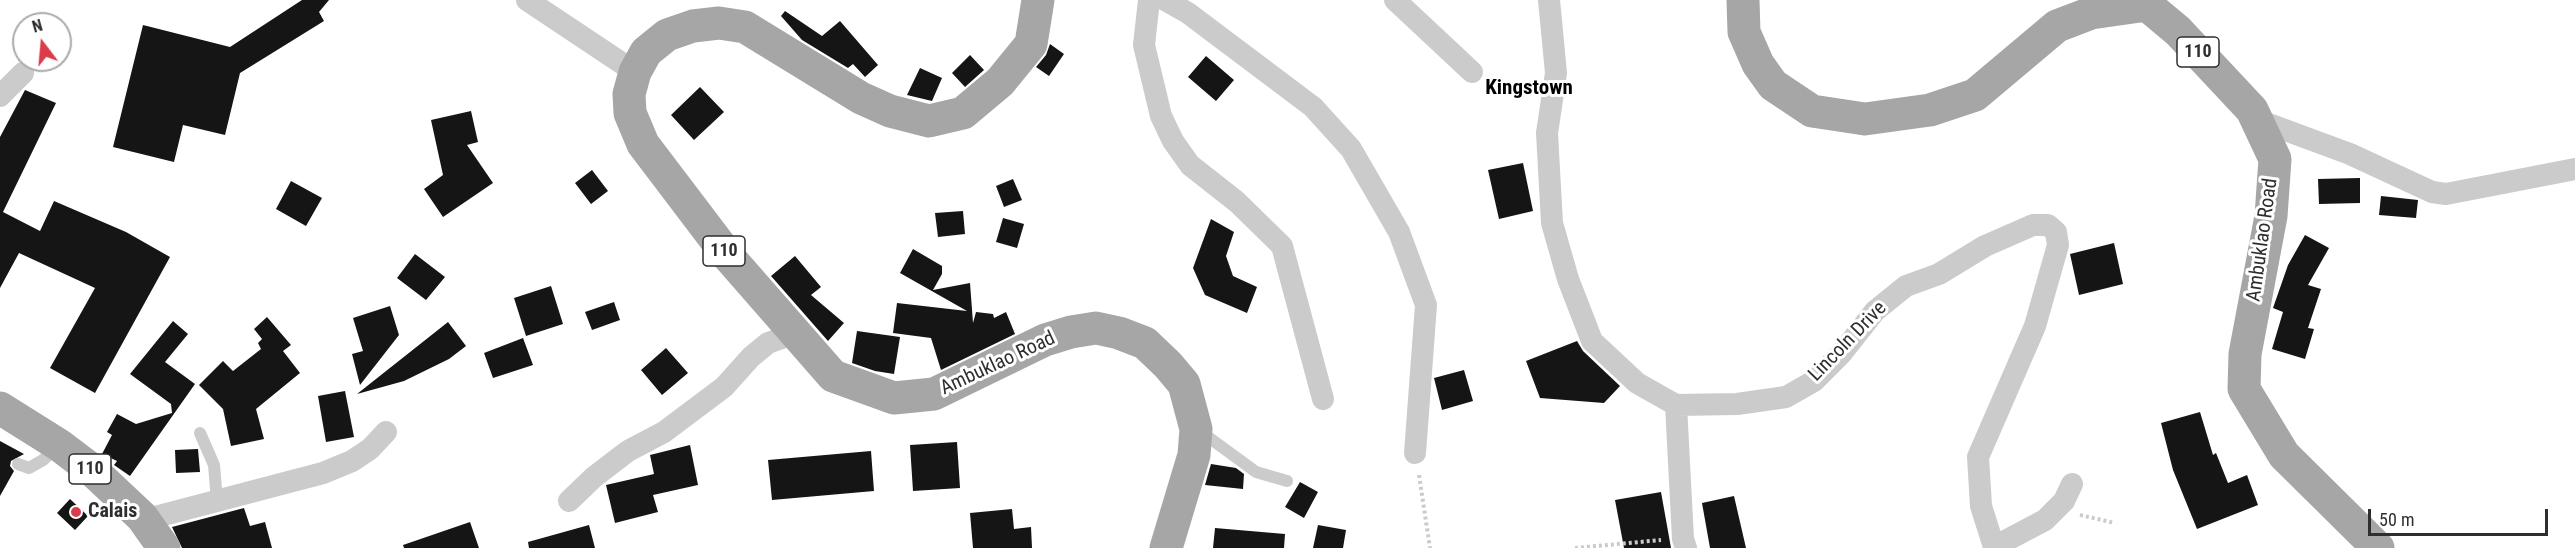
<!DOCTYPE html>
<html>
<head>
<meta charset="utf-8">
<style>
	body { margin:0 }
	#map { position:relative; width:2575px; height:548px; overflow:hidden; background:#fff; font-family:"Roboto Condensed",sans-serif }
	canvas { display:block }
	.north { position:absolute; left:12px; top:12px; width:60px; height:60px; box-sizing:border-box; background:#fff; border:2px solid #ababab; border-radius:50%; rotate:344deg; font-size:16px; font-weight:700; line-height:24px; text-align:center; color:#2e2e2e }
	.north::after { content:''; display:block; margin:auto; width:21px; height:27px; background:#da3c49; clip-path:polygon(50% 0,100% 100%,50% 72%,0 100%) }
	.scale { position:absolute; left:2368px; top:509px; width:180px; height:27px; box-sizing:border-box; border:3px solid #2e2e2e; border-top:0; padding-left:8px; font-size:18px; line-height:21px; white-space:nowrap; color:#2e2e2e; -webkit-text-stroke:4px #fff; paint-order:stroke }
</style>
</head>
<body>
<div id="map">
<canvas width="2575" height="548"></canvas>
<div class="north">N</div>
<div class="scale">50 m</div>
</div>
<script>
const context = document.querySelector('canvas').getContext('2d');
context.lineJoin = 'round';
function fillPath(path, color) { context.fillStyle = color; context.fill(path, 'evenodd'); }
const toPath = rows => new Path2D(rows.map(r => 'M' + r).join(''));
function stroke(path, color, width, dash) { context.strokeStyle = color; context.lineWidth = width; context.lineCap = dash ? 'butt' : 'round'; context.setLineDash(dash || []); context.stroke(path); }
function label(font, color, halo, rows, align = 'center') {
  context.font = font + ' "Roboto Condensed",sans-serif'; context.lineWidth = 6; context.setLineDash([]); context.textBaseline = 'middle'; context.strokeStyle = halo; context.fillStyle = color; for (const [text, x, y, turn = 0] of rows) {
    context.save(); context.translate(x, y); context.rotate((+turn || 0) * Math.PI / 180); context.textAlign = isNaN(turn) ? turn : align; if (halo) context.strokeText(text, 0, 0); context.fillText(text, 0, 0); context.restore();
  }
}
fillPath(toPath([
	[302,0,329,0,319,12,324,21,240,73,225,135,183,125,174,162,113,147,143,25,230,47],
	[785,11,822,36,840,21,878,65,865,77,853,64,848,68,802,40,781,16],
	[1050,44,1064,54,1049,76,1036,67,1046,55],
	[970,55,984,70,965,87,952,73],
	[1206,56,1234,80,1216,101,1188,77],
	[920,68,942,78,932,101,907,95],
	[700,87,724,112,694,140,671,115],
	[25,90,56,103,3,212,40,231,54,201,126,232,170,257,95,393,50,368,95,288,19,253,0,288,0,137],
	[471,111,478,142,467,145,493,183,443,217,424,189,443,175,431,120],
	[1523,163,1533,211,1499,219,1488,170],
	[592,170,608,191,591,204,575,183],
	[2360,178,2360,203,2319,204,2318,179],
	[1013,179,1022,200,1004,207,996,186],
	[291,181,322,198,306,226,276,209],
	[2381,196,2418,200,2416,218,2379,215],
	[963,211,965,234,938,237,935,213],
	[1003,218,1024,224,1017,248,996,242],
	[1211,219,1234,232,1226,256,1233,276,1257,287,1247,313,1205,295,1193,268],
	[2305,235,2329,248,2308,285,2321,289,2308,328,2314,329,2305,359,2272,349,2283,312,2273,308,2288,265],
	[2114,243,2123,284,2079,295,2070,254],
	[913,249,942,266,942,274,933,290,970,283,973,323,976,312,993,314,994,318,1006,312,1015,334,941,370,931,338,893,333,897,303,967,311,900,273],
	[415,254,445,277,426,300,397,278],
	[795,256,821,287,811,295,844,323,828,341,771,276],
	[551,286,563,324,526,336,514,298],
	[614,302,620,320,592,330,585,312],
	[390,306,399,335,360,385,352,354,363,351,353,318],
	[267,317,291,345,283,351,300,373,256,409,264,439,231,446,223,409,199,385,223,361,233,371,261,349,258,343,262,339,254,329],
	[173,321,188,334,165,362,195,384,130,476,114,465,117,461,102,454,112,435,107,432,117,414,136,424,172,413,171,404,130,374],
	[448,322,466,346,449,359,404,381,357,394],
	[857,331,900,337,894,374,875,371,852,363],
	[523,338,533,365,493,378,484,353],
	[1577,341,1583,351,1620,386,1604,403,1540,398,1526,361],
	[666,348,688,373,662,395,641,370],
	[1464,370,1473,401,1442,410,1434,378],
	[345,391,354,437,326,442,318,396],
	[2200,412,2213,455,2216,453,2228,483,2247,475,2258,505,2197,529,2173,470,2161,423],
	[0,441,24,454,11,461,10,466,14,471,0,496],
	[957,442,960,488,913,491,910,445],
	[690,445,698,485,653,495,658,512,615,523,606,485,654,474,650,455],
	[198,449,200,472,176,473,175,450],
	[871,451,874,491,772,500,768,460],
	[1211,464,1236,468,1244,474,1243,489,1205,485],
	[1300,482,1318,492,1304,518,1285,507],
	[1661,492,1671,548,1624,548,1615,500],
	[1734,496,1746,548,1710,548,1702,503],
	[70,499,88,516,75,530,57,513],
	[244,508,250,526,265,522,272,548,182,548,172,527],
	[1012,509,1014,529,1031,527,1032,548,973,548,970,513],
	[470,522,479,548,404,548,403,545],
	[589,525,595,548,529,548,528,542],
	[1318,525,1346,530,1343,548,1313,548],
	[1215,528,1285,534,1284,548,1213,548]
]), '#151515');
stroke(toPath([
	[1419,475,1430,548],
	[2080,515,2115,523],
	[1575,548,1661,540]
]), '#cbcbcb', 4, [3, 3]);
stroke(toPath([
	[1200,431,1256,472,1287,481],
	[200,433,214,465,217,501],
	[18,464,29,468,43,460,59,445]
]), '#cbcbcb', 12);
stroke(toPath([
	[527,0,635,72],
	[1149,0,1144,45,1161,116,1173,141,1190,165,1237,202,1282,246,1323,399],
	[1165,0,1188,13,1313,107,1351,149,1399,232,1426,305,1415,453],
	[1395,0,1472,72],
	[1549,0,1556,73,1547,133,1552,223,1568,279,1592,341,1637,383,1676,405,1737,404,1786,397,1814,381,1841,354,1875,311,1906,286,1939,274,1985,246,2033,225,2048,225,2056,232,2058,245,2035,326,1978,457,1981,506,1994,547,2045,520,2064,501,2072,484],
	[0,96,23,73],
	[2258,120,2350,154,2432,192,2446,194,2575,169],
	[1676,405,1683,539,1686,548],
	[569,501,594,477,628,451,664,432,724,387,751,357,768,343,796,333],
	[144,520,323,473,352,461,370,449,386,432]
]), '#cbcbcb', 22);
stroke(toPath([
	[1038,0,1031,44,1000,82,963,113,929,121,890,111,861,98,745,27,719,23,693,26,667,35,646,52,635,72,629,94,630,113,643,144,728,256,833,376,894,398,934,394,1045,340,1071,332,1096,328,1119,333,1145,343,1168,365,1184,384,1196,429,1194,455,1166,548],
	[1743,0,1744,32,1758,64,1773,85,1812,111,1865,119,1930,110,1975,95,2057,26,2091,13,2147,5,2178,31,2252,110,2275,159,2271,216,2245,354,2244,389,2284,455,2378,548],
	[0,408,59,445,92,470,142,517,164,548]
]), '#a6a6a6', 33);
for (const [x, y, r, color] of [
	[76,512,6,"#da3c49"]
]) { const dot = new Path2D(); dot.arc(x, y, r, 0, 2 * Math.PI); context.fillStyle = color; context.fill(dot); stroke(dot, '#fff', 2); }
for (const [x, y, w] of [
	[2198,52,42],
	[724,251,42],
	[90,469,42]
]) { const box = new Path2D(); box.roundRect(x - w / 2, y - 15, w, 30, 4.5); context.fillStyle = '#fff'; context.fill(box); stroke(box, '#2e2e2e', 1.5); }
label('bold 18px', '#2e2e2e', null, [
	["110",2198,52],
	["110",724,251],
	["110",90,469]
]);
label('20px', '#2e2e2e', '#fff', [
	["Ambuklao Road",2263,240,-82],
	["Lincoln Drive",1848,342,-46],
	["Ambuklao Road",998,364,-25]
]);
label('bold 20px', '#2e2e2e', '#fff', [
	["Calais",88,512]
], 'left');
label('bold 21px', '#000', '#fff', [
	["Kingstown",1529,89]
]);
</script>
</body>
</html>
